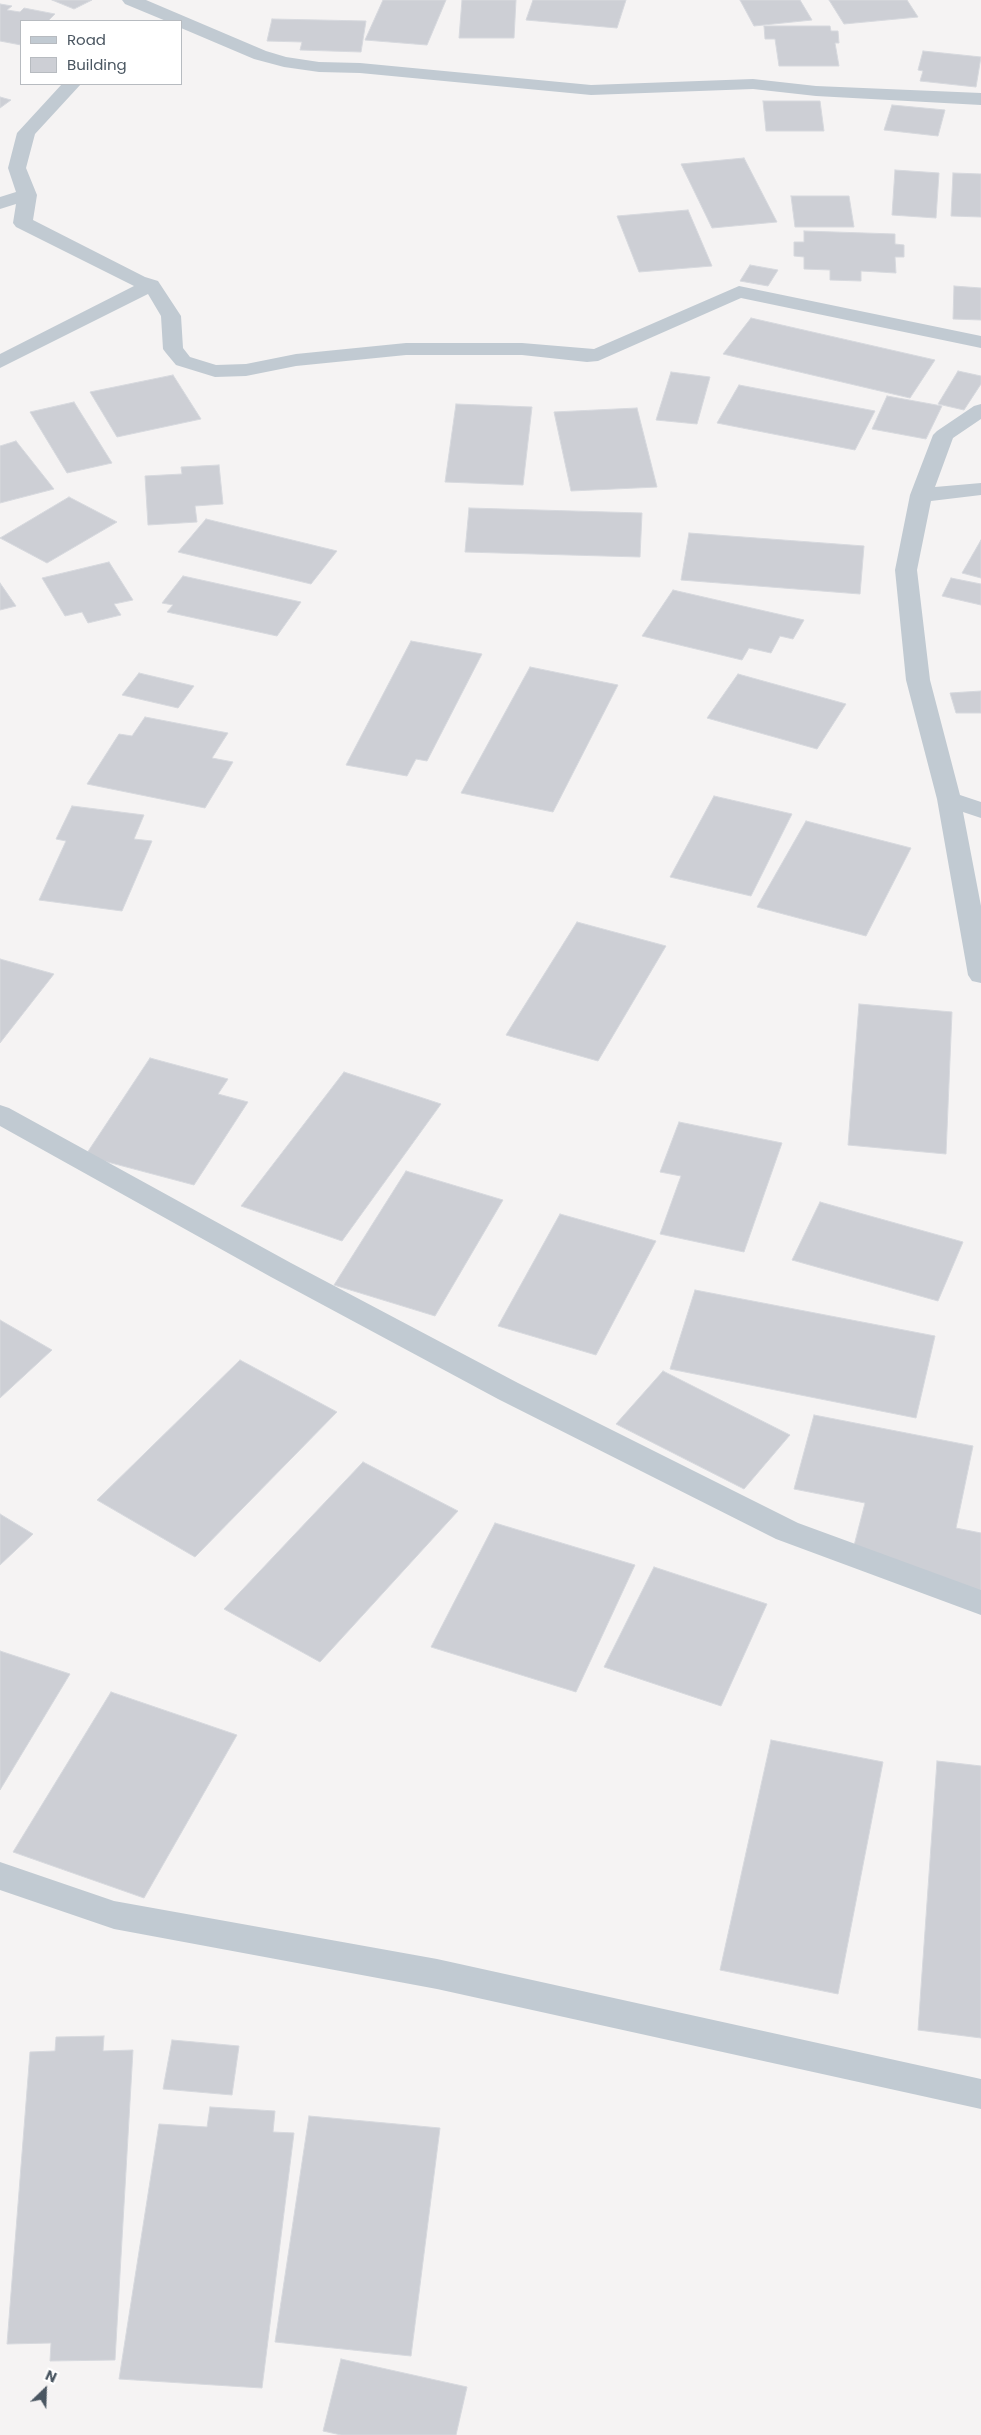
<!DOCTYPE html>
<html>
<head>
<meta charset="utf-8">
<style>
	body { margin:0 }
	#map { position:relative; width:981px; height:2435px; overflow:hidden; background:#f5f3f3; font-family:Poppins,sans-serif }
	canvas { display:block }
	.legend { position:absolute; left:20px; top:20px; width:162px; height:65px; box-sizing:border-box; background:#fff; border:1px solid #b7bbc0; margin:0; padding:6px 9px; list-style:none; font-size:15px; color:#4a5661 }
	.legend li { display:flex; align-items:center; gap:10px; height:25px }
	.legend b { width:25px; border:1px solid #b7bbc0 }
	.north { position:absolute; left:20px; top:2365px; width:50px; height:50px; -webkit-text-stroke:4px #fff; paint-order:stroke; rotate:24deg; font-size:14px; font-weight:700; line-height:20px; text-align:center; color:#4a5661 }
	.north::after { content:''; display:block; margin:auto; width:18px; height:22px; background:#4a5661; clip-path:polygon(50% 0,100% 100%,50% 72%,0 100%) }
</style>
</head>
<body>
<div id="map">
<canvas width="981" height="2435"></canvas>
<ul class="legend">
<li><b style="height:6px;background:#c1cad2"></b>Road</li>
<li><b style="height:14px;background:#cdcfd5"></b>Building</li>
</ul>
<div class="north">N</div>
</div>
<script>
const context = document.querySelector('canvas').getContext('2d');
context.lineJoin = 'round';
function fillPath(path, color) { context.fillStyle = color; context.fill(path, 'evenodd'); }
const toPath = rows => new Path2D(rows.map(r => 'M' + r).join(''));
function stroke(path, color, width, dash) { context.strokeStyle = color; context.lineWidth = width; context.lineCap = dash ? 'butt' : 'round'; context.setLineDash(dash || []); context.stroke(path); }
const building = toPath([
	[52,0,92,0,74,9,52,0],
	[383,0,446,0,427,45,365,40,383,0],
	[462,0,516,0,514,38,459,38,462,0],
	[533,0,626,0,617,28,526,20,533,0],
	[740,0,800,0,812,20,754,26,740,0],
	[829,0,907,0,918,17,844,24,829,0],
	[0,4,12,6,7,10,20,12,24,8,55,14,48,21,21,21,21,45,0,41,0,4],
	[272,19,366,21,361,52,300,50,302,42,267,41,272,19],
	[764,26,830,26,831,31,838,31,839,43,835,43,839,66,779,66,775,39,765,39,764,26],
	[923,51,981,57,976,87,920,81,923,71,918,70,923,51],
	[0,97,11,100,0,108,0,97],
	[763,101,820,101,824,131,766,131,763,101],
	[892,105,945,110,938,136,884,130,892,105],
	[744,158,777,222,712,228,681,164,744,158],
	[895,170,939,173,936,218,892,215,895,170],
	[953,173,981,174,981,217,951,216,953,173],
	[791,196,849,196,854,227,795,227,791,196],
	[688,210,712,266,639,272,617,216,688,210],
	[804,231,895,234,895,244,904,245,904,257,895,257,896,273,861,271,861,281,830,280,830,270,804,269,804,257,794,256,794,242,804,242,804,231],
	[750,265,778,270,768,286,740,281,750,265],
	[954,286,981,288,981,320,953,319,954,286],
	[751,318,935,360,910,398,723,354,751,318],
	[958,371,981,376,981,384,964,410,938,404,958,371],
	[671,372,710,377,697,424,656,420,671,372],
	[173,375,201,419,117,437,90,392,173,375],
	[739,385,875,411,855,450,717,423,739,385],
	[887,396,942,406,926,439,872,429,887,396],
	[74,402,112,463,67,473,30,412,74,402],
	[456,404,532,407,523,485,445,482,456,404],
	[637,408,657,487,571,491,554,412,637,408],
	[16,441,54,489,0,503,0,446,16,441],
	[219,465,223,504,195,506,197,522,148,525,145,476,182,474,181,467,219,465],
	[69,497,117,522,47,563,0,538,69,497],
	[469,508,642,513,640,557,465,552,469,508],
	[206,519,337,551,311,584,178,552,206,519],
	[689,533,864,546,860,594,681,580,689,533],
	[981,540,981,578,962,573,981,540],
	[109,562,133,600,114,604,121,615,88,623,82,612,65,616,42,578,109,562],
	[183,576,301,602,277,636,167,612,173,605,162,603,183,576],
	[951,578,981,584,981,605,942,596,951,578],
	[0,583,16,606,0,610,0,583],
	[673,590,804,620,793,639,780,636,771,653,749,648,742,660,642,636,673,590],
	[411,641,482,654,427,761,416,759,407,776,346,765,411,641],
	[530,667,618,685,553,812,461,793,530,667],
	[139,673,194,686,178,708,122,695,139,673],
	[738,674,846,704,817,749,707,718,738,674],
	[981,691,981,713,956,713,950,693,981,691],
	[145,717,228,733,212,758,233,762,205,808,87,784,119,734,132,736,145,717],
	[714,796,792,814,751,896,670,877,714,796],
	[72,806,144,815,134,839,152,841,122,911,39,900,66,841,56,839,72,806],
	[806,821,911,848,866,936,757,907,806,821],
	[577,922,666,946,598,1061,506,1035,577,922],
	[0,959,54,974,0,1043,0,959],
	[859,1004,952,1012,946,1154,848,1145,859,1004],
	[150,1058,228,1079,218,1094,248,1102,194,1185,85,1156,150,1058],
	[344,1072,441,1104,342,1241,241,1206,344,1072],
	[679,1122,782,1143,744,1252,660,1234,681,1176,660,1172,679,1122],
	[406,1171,503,1200,435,1316,334,1285,406,1171],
	[820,1202,963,1242,938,1301,792,1260,820,1202],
	[560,1214,656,1241,596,1355,498,1326,560,1214],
	[695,1290,935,1336,916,1418,670,1369,695,1290],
	[0,1320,52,1350,0,1398,0,1320],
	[240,1360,337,1412,195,1557,97,1500,240,1360],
	[663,1371,790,1435,744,1489,616,1424,663,1371],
	[814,1415,973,1446,956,1528,981,1533,981,1592,849,1565,865,1503,794,1489,814,1415],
	[363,1462,458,1511,320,1662,224,1609,363,1462],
	[0,1514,33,1534,0,1565,0,1514],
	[495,1523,635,1565,576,1692,431,1647,495,1523],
	[654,1567,767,1604,721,1706,604,1667,654,1567],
	[0,1651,70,1674,0,1790,0,1651],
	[111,1692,237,1735,144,1898,13,1852,111,1692],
	[771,1740,883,1762,838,1994,720,1970,771,1740],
	[937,1761,981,1766,981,2038,918,2030,937,1761],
	[104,2036,103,2051,133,2050,115,2360,50,2361,51,2343,7,2344,30,2052,55,2051,56,2037,104,2036],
	[172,2040,239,2046,232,2095,163,2089,172,2040],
	[210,2107,275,2111,273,2132,294,2133,262,2388,119,2379,159,2124,207,2127,210,2107],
	[309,2116,440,2128,411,2356,275,2342,309,2116],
	[341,2359,467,2387,456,2435,341,2435,323,2431,341,2359]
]);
fillPath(building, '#cdcfd5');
stroke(building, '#d7d9de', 1);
fillPath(toPath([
	[122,0,146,0,266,51,286,57,319,62,360,63,591,85,753,79,816,86,981,93,981,105,816,96,753,89,591,95,360,73,319,72,284,67,254,59,181,28,181,21,166,21,125,4,122,0],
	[62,84,81,84,35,134,26,168,37,195,33,220,145,277,158,281,181,316,183,348,190,357,216,365,246,364,296,354,406,343,522,343,594,349,739,286,981,336,981,348,741,298,598,361,587,362,522,355,406,355,296,366,246,376,215,377,176,365,166,353,163,349,161,316,148,294,0,368,0,354,134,286,16,227,13,223,16,204,0,209,0,197,16,192,8,168,17,133,62,84],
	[981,404,981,419,953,438,935,487,981,483,981,495,931,501,917,570,930,680,960,795,981,802,981,818,963,812,981,906,981,983,972,981,968,975,937,799,906,680,895,570,910,495,933,435,937,431,974,406,981,404],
	[0,1105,9,1108,291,1263,518,1383,798,1523,981,1590,981,1615,776,1539,498,1399,271,1277,0,1126,0,1105],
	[0,1862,114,1901,437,1959,981,2079,981,2109,437,1989,114,1929,0,1890,0,1862]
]), '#c1cad2');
</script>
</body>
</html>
